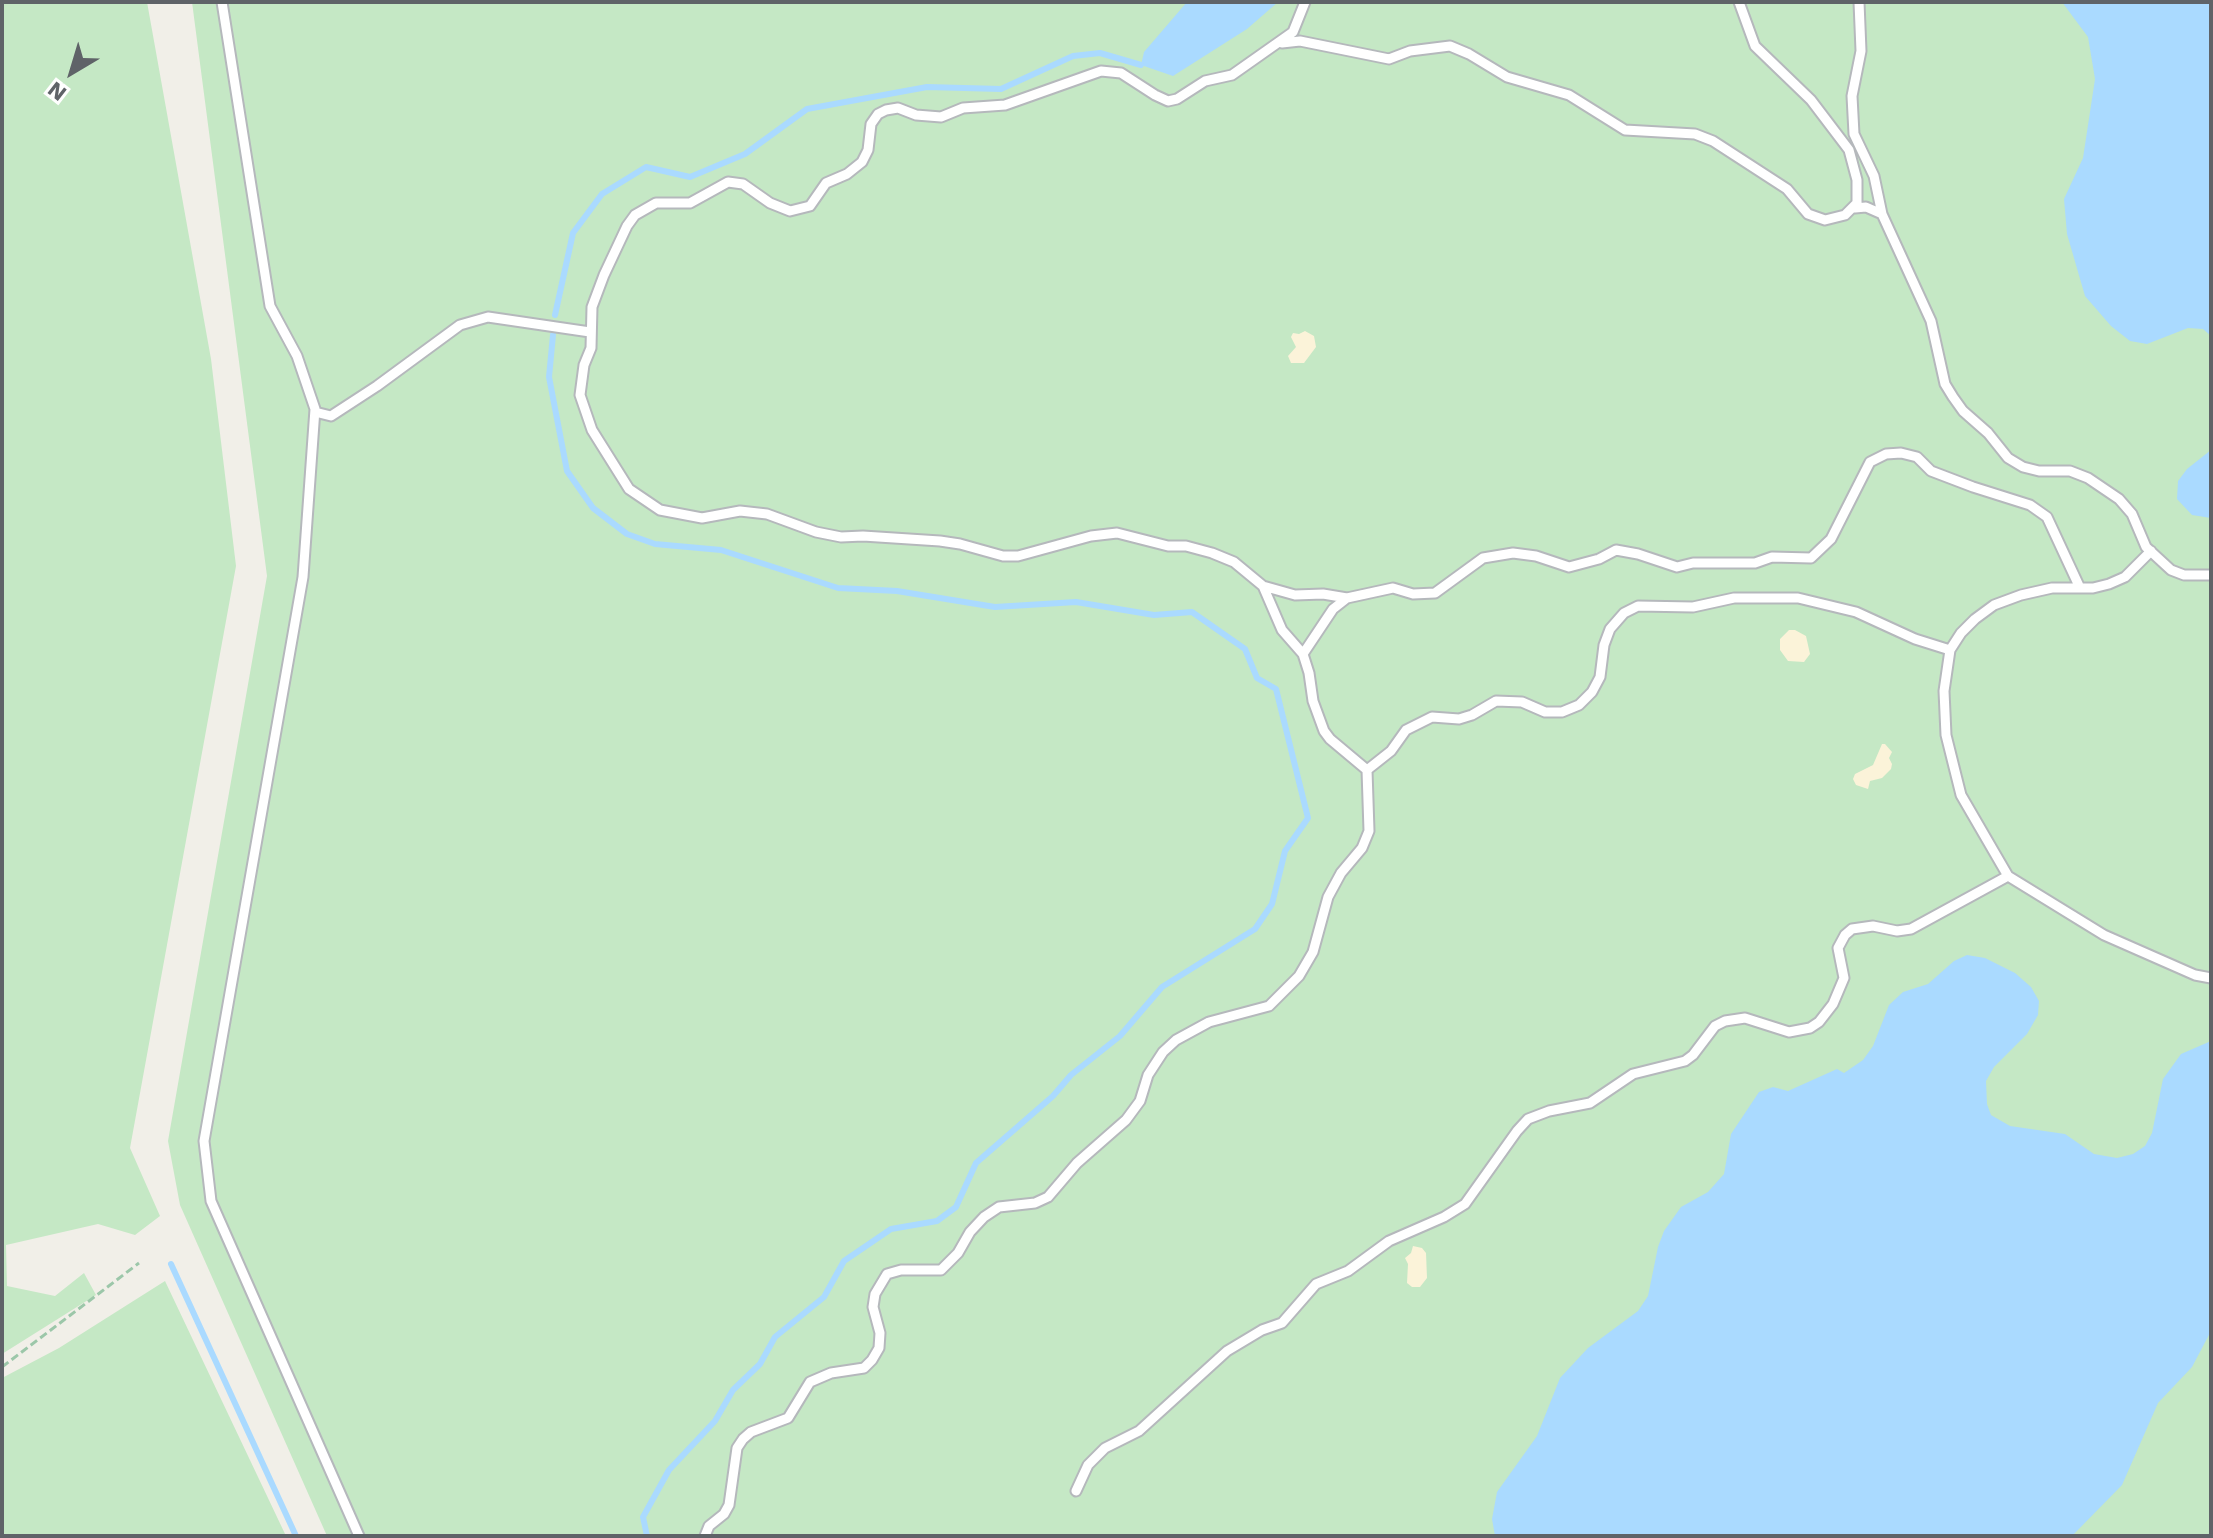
<!DOCTYPE html>
<html>
<head>
<meta charset="utf-8">
<style>
	body { margin:0 }
	#map { position:relative; width:2213px; height:1538px; overflow:hidden; background:#f1efe8; font-family:"Work Sans",sans-serif }
	canvas { display:block }
	.frame { position:absolute; inset:0; border:4px solid #5f6368; pointer-events:none }
	.north { position:absolute; left:32px; top:32px; width:80px; height:80px; -webkit-text-stroke:6px #fff; paint-order:stroke; rotate:218deg; font-size:22px; font-weight:700; line-height:32px; text-align:center; color:#5f6368 }
	.north::after { content:''; display:block; margin:auto; width:28px; height:36px; background:#5f6368; clip-path:polygon(50% 0,100% 100%,50% 72%,0 100%) }
</style>
</head>
<body>
<div id="map">
<canvas width="2213" height="1538"></canvas>
<div class="frame"></div>
<div class="north">N</div>
</div>
<script>
const context = document.querySelector('canvas').getContext('2d');
context.lineJoin = 'round';
function fillPath(path, color) { context.fillStyle = color; context.fill(path, 'evenodd'); }
const toPath = rows => new Path2D(rows.map(r => 'M' + r).join(''));
function stroke(path, color, width, dash) { context.strokeStyle = color; context.lineWidth = width; context.lineCap = dash ? 'butt' : 'round'; context.setLineDash(dash || []); context.stroke(path); }
fillPath(toPath([
	[2,2,147,2,211,359,236,566,130,1148,160,1216,135,1235,98,1224,6,1245,7,1286,55,1296,84,1273,96,1295,2,1354],
	[192,2,2211,2,2211,1536,327,1536,180,1205,168,1141,267,576],
	[165,1281,286,1536,2,1536,2,1378,59,1348]
]), '#c5e8c5');
fillPath(toPath([
	[1305,331,1314,336,1316,347,1304,363,1291,363,1288,356,1296,347,1291,337,1293,333,1299,334],
	[1789,630,1795,630,1806,636,1810,654,1804,662,1788,661,1780,650,1780,639],
	[1882,744,1885,744,1892,752,1889,758,1892,764,1891,769,1882,778,1870,781,1868,789,1856,785,1853,779,1855,774,1873,765],
	[1413,1246,1422,1248,1426,1253,1427,1278,1420,1287,1412,1287,1407,1283,1408,1264,1405,1258,1411,1253]
]), '#fbf3d9');
fillPath(toPath([
	[1187,2,1278,2,1247,29,1173,76,1141,65,1144,52],
	[2062,2,2211,2,2211,336,2203,329,2188,328,2147,344,2130,341,2111,326,2085,296,2067,234,2064,199,2083,158,2095,79,2088,37],
	[2211,450,2211,518,2192,515,2177,499,2178,481,2187,469],
	[1967,955,1985,958,2015,973,2031,987,2039,1001,2038,1015,2027,1034,1994,1067,1986,1081,1987,1104,1991,1115,2010,1126,2065,1134,2094,1154,2117,1158,2133,1154,2145,1146,2152,1133,2163,1079,2181,1054,2211,1041,2211,1331,2192,1367,2158,1403,2122,1485,2072,1536,1495,1536,1492,1519,1497,1492,1537,1436,1560,1378,1588,1348,1638,1311,1648,1296,1658,1247,1664,1231,1681,1207,1708,1192,1724,1174,1731,1134,1759,1092,1773,1087,1788,1091,1837,1069,1844,1073,1863,1060,1873,1046,1889,1005,1903,992,1928,984,1954,961]
]), '#aadaff');
stroke(toPath([
	[555,315,573,233,602,194,646,167,690,177,745,154,807,109,927,87,1001,89,1073,56,1100,53,1141,65],
	[553,335,549,377,567,471,593,508,627,534,655,544,721,550,838,588,897,591,995,607,1076,602,1154,615,1192,612,1245,649,1257,678,1276,689,1308,818,1285,851,1272,904,1255,929,1162,987,1120,1036,1071,1075,1053,1096,976,1163,956,1207,937,1221,891,1229,844,1261,824,1297,775,1337,760,1364,733,1390,715,1421,669,1470,643,1517,647,1536],
	[171,1264,296,1536]
]), '#aadaff', 6);
const lane = toPath([
	[222,2,270,306,297,356,315,409,303,577,204,1141,211,1201,359,1536],
	[1859,2,1861,51,1852,96,1854,134,1874,176,1882,214,1931,321,1945,384,1953,397,1963,411,1988,433,2008,458,2023,467,2039,471,2070,471,2088,478,2119,499,2132,514,2146,547,2171,570,2184,575,2211,575],
	[1282,43,1300,41,1389,59,1410,51,1450,46,1469,54,1507,77,1569,95,1625,130,1695,134,1713,141,1787,189,1808,214,1825,220,1845,215,1857,203,1857,180,1849,150,1811,100,1755,46,1739,2],
	[1855,208,1866,207,1882,214],
	[315,412,331,416,377,386,460,325,488,317,590,332],
	[2151,551,2125,577,2109,584,2093,588,2052,588,2021,595,1994,605,1975,619,1961,633,1950,650,1944,691,1946,735,1961,795,2008,876,2104,935,2195,975,2211,978],
	[1263,586,1295,595,1323,594,1347,598,1393,588,1413,594,1435,593,1483,558,1513,553,1536,556,1569,567,1599,559,1616,550,1638,554,1677,567,1693,563,1755,563,1772,557,1811,558,1831,539,1870,462,1886,454,1901,453,1917,457,1931,471,1973,487,2030,505,2047,517,2080,588],
	[1303,654,1333,609,1347,598],
	[1367,770,1391,751,1406,730,1432,717,1459,719,1472,715,1496,701,1522,702,1545,712,1562,712,1579,705,1592,692,1600,677,1604,645,1610,629,1624,613,1638,606,1693,607,1734,598,1798,598,1856,612,1915,639,1950,650],
	[1076,1491,1088,1465,1105,1448,1139,1431,1227,1351,1262,1330,1282,1323,1316,1284,1348,1271,1389,1241,1444,1217,1465,1204,1517,1131,1528,1119,1549,1111,1590,1103,1633,1074,1685,1061,1693,1055,1715,1026,1725,1021,1745,1018,1789,1032,1810,1028,1819,1022,1833,1004,1844,978,1838,948,1845,935,1852,929,1873,926,1897,931,1911,929,2008,876],
	[705,1536,709,1526,724,1514,729,1505,737,1448,743,1439,751,1432,788,1418,810,1382,831,1373,864,1368,872,1360,879,1348,880,1333,873,1307,875,1294,887,1274,901,1270,941,1270,958,1253,970,1232,984,1217,999,1207,1035,1203,1048,1197,1077,1163,1126,1120,1140,1101,1148,1075,1163,1052,1176,1040,1209,1022,1269,1006,1299,976,1313,952,1328,897,1341,873,1362,848,1369,831,1367,770,1330,739,1324,731,1313,701,1309,673,1303,654,1282,630,1263,586,1234,562,1212,553,1186,546,1168,546,1117,533,1091,536,1018,556,1003,556,960,544,940,541,863,536,841,537,816,532,767,514,740,511,702,518,660,510,629,489,592,430,580,395,584,365,591,348,592,307,604,275,627,226,635,215,656,203,690,203,728,182,743,184,770,203,790,211,810,206,826,183,847,174,862,162,868,150,871,124,878,114,886,110,898,108,916,115,941,117,963,108,1005,105,1101,71,1121,73,1155,95,1168,101,1177,99,1205,81,1232,75,1293,32,1305,2]
]);
stroke(lane, '#b5b8bc', 13);
stroke(toPath([
	[2,1367,139,1263]
]), '#9cc7a9', 3, [8, 4]);
stroke(lane, '#fff', 9);
</script>
</body>
</html>
